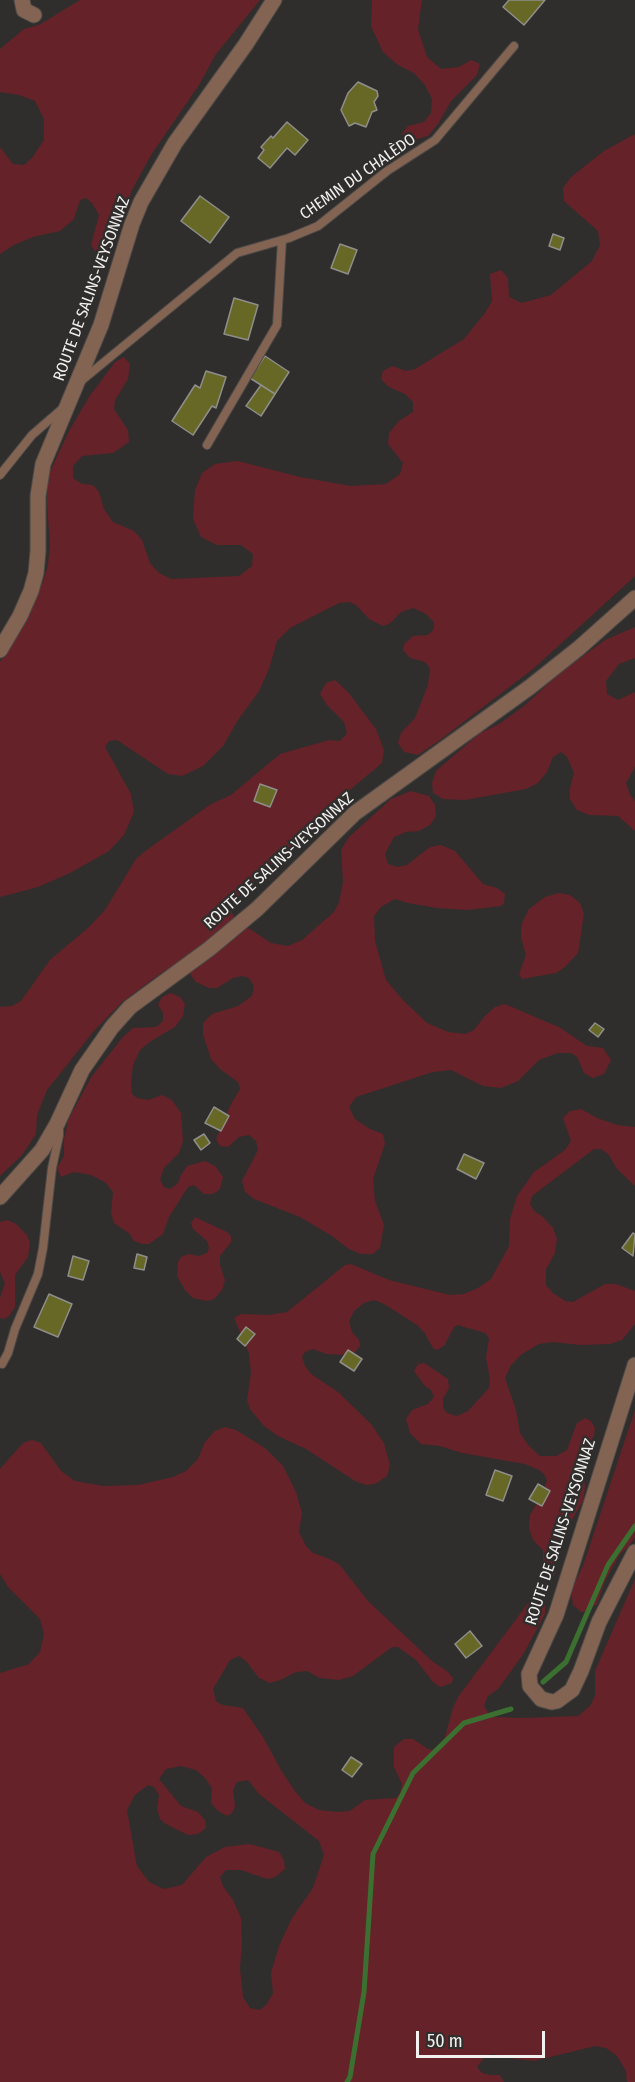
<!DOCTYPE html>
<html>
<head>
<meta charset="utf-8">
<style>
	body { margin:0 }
	#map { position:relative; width:635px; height:2082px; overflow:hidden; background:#302e2c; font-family:"Fira Sans Condensed",sans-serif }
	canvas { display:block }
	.scale { position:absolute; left:416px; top:2031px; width:129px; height:27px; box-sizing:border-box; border:3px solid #f2f1ef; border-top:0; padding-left:8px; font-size:18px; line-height:21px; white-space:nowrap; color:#f2f1ef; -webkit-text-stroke:4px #302e2c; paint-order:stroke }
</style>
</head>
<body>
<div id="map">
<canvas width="635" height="2082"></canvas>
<div class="scale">50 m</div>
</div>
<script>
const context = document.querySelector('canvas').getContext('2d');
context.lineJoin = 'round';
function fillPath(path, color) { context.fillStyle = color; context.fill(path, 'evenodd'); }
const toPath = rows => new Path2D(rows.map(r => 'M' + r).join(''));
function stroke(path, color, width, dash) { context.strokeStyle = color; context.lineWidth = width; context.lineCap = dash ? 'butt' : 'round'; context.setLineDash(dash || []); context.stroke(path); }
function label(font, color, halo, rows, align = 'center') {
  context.font = font + ' "Fira Sans Condensed",sans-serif'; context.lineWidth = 5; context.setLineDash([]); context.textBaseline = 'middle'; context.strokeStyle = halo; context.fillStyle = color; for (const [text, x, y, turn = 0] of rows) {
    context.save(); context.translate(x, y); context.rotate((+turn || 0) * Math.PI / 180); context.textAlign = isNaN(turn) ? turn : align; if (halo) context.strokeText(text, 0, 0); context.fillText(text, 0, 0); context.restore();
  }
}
fillPath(toPath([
	[80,0,260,0,216,54,199,85,151,155,132,190,114,238,103,251,95,251,91,245,99,215,92,203,86,198,80,200,74,219,60,231,33,237,14,245,0,254,0,147,13,164,24,165,32,158,44,140,44,119,35,101,19,95,0,92,0,49,24,29,39,25],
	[372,0,422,0,418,29,427,57,441,69,459,67,471,60,480,64,477,75,451,101,438,124,428,136,407,142,402,134,408,126,424,122,431,113,432,99,425,85,414,73,398,65,383,52,371,26],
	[635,134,635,576,533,669,440,740,418,755,404,752,398,743,401,733,415,718,428,685,430,668,425,662,410,658,403,650,404,644,413,636,428,635,434,629,434,622,426,614,413,608,401,612,389,624,383,626,369,619,356,605,349,602,339,603,290,628,277,641,269,669,259,691,238,720,223,746,203,766,182,776,168,774,117,740,109,741,105,747,131,794,134,812,124,835,109,851,70,873,38,887,0,897,0,662,33,602,43,582,48,565,50,544,47,505,47,478,69,431,89,397,115,362,124,357,130,364,128,379,115,400,114,409,128,430,129,442,113,453,82,456,73,466,73,478,82,484,93,485,99,492,104,509,113,522,134,531,142,540,150,563,159,573,171,579,239,576,252,566,253,554,241,545,217,545,201,537,193,519,195,490,202,473,215,464,238,461,300,477,351,486,386,484,400,474,403,463,388,444,389,433,399,421,413,412,413,402,405,394,389,387,381,379,383,371,392,366,406,371,415,369,464,339,485,313,492,301,490,274,501,270,508,278,509,297,522,303,551,295,592,261,600,245,598,231,564,201,563,188,571,177,604,151],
	[635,627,635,658,619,664,606,681,607,694,618,700,635,692,635,767,626,783,630,795,635,801,635,831,618,816,589,815,577,810,570,799,570,788,574,773,567,757,561,752,553,757,547,772,538,783,526,789,465,800,443,799,433,793,432,783,436,771,480,733,499,724,524,706,559,674,605,640],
	[335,680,348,692,376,729,384,750,382,763,326,810,290,847,244,891,232,905,232,913,235,919,271,943,288,946,302,940,334,912,339,902,343,882,341,850,349,837,391,799,411,791,429,796,435,805,436,816,430,825,419,831,406,832,394,837,385,854,388,864,397,867,407,865,430,847,441,845,455,851,483,884,497,888,505,894,504,903,501,906,467,910,437,908,408,903,395,899,381,907,374,916,375,941,386,980,403,1000,427,1023,448,1032,465,1034,474,1030,484,1017,495,1007,505,1004,542,1020,559,1027,587,1046,603,1048,611,1060,604,1074,593,1078,584,1073,577,1057,571,1053,558,1053,539,1060,518,1081,501,1088,483,1086,451,1070,433,1072,356,1097,349,1107,355,1119,370,1129,383,1134,385,1144,373,1179,375,1201,384,1225,380,1248,373,1254,361,1254,349,1249,332,1236,300,1217,254,1199,245,1192,242,1181,258,1150,256,1141,249,1135,239,1137,228,1147,220,1146,216,1139,230,1106,240,1089,238,1082,220,1069,211,1059,203,1034,203,1023,212,1014,238,1006,252,996,254,986,249,978,242,976,233,978,217,988,209,988,196,982,190,974,176,967,164,971,122,1002,93,1032,47,1090,37,1115,36,1134,22,1155,0,1176,0,1007,12,1006,21,1001,50,960,89,927,105,910,136,859,144,852,211,804,231,795,280,754,329,740,340,741,347,733,344,722,327,705,320,694,326,683],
	[559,893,570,895,580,903,584,914,578,953,565,967,556,973,522,979,519,974,526,955,521,937,522,923,529,909,545,897],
	[171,993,180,997,185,1004,183,1016,175,1027,151,1041,140,1050,133,1065,131,1083,132,1094,137,1098,148,1100,162,1095,172,1100,181,1113,183,1141,179,1153,164,1168,160,1179,164,1187,170,1189,178,1183,181,1175,187,1166,205,1161,215,1166,223,1177,220,1189,213,1194,204,1194,194,1185,188,1187,169,1217,163,1234,149,1244,142,1244,134,1241,130,1234,114,1223,111,1213,113,1192,105,1182,91,1175,74,1172,61,1177,57,1168,64,1156,64,1139,69,1118,92,1076,123,1037,133,1028,156,1027,163,1021,163,1013,158,1005,162,997],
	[581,1109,597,1118,617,1125,635,1127,635,1186,617,1169,609,1155,601,1149,594,1149,532,1196,530,1204,534,1211,543,1217,553,1228,557,1239,555,1253,546,1269,546,1285,553,1293,565,1301,573,1302,605,1284,616,1284,635,1291,635,1324,622,1340,610,1344,581,1345,552,1342,539,1344,522,1354,511,1365,505,1378,516,1410,520,1433,529,1446,540,1456,556,1456,567,1450,577,1423,585,1418,591,1421,595,1428,594,1436,587,1446,583,1461,585,1488,583,1501,555,1549,556,1573,552,1577,547,1576,543,1571,543,1550,533,1540,529,1528,530,1515,542,1495,547,1480,544,1474,539,1470,525,1464,462,1453,440,1446,421,1444,410,1433,406,1419,412,1410,428,1404,434,1397,431,1390,424,1385,414,1371,418,1364,424,1363,448,1379,449,1388,443,1399,443,1408,447,1413,457,1416,468,1411,489,1388,490,1379,486,1358,489,1338,485,1333,458,1325,454,1327,444,1346,437,1350,433,1348,424,1332,417,1325,384,1304,374,1300,364,1303,354,1311,349,1321,352,1332,359,1340,360,1346,354,1353,342,1355,326,1354,313,1349,305,1352,302,1357,305,1366,311,1374,338,1392,371,1424,384,1443,390,1465,387,1476,375,1484,366,1485,355,1481,306,1449,278,1436,264,1426,250,1409,247,1400,251,1373,249,1353,234,1318,241,1314,269,1315,287,1312,345,1265,351,1264,389,1280,450,1295,464,1294,478,1288,491,1279,509,1246,510,1219,517,1196,534,1172,565,1150,571,1141,563,1118,570,1111],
	[195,1217,227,1232,231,1236,231,1242,220,1256,220,1265,225,1280,222,1290,214,1299,207,1301,193,1298,185,1290,177,1276,178,1262,181,1257,189,1254,199,1256,207,1253,209,1248,207,1241,193,1229,191,1223],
	[7,1220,16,1224,27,1235,30,1243,28,1257,15,1275,15,1307,9,1316,4,1319,0,1318,0,1298,5,1283,0,1272,0,1222],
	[635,1410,635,1537,629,1546,620,1554,605,1581,597,1604,584,1612,581,1612,573,1605,571,1590,583,1566],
	[225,1427,236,1430,265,1448,283,1466,296,1492,302,1513,299,1532,306,1546,313,1553,327,1558,339,1564,368,1601,432,1661,448,1672,453,1678,452,1683,440,1687,433,1682,416,1660,398,1647,392,1647,353,1676,339,1680,320,1678,307,1671,296,1672,280,1680,270,1683,259,1678,246,1661,239,1656,230,1660,213,1689,216,1701,222,1705,243,1708,263,1737,281,1770,294,1790,305,1803,319,1810,338,1812,350,1811,365,1800,396,1798,400,1793,402,1784,394,1767,394,1747,404,1739,413,1739,428,1749,432,1750,438,1746,445,1737,453,1708,458,1697,517,1618,529,1602,540,1596,545,1604,545,1614,524,1653,498,1689,488,1696,484,1706,491,1717,523,1718,578,1716,590,1706,595,1696,595,1671,635,1579,635,2082,627,2082,626,2071,617,2056,606,2048,595,2046,534,2061,509,2058,493,2054,485,2056,477,2067,482,2073,490,2075,500,2075,504,2082,0,2082,0,1673,29,1664,40,1652,44,1634,40,1619,8,1587,0,1574,0,1469,23,1443,32,1440,41,1443,61,1471,75,1481,103,1486,138,1485,173,1477,186,1471,198,1459,205,1442,215,1431],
	[181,1766,196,1770,205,1778,212,1788,211,1803,218,1811,227,1816,232,1813,235,1807,233,1790,237,1782,248,1780,259,1794,319,1841,324,1855,313,1888,292,1918,279,1946,271,1973,273,1993,267,2004,260,2010,250,2008,243,1997,240,1968,242,1943,241,1918,233,1900,223,1886,220,1877,226,1870,241,1870,267,1879,275,1877,285,1869,284,1860,279,1852,250,1844,225,1847,206,1857,182,1885,164,1889,149,1882,137,1866,127,1810,135,1795,148,1785,154,1787,159,1795,157,1808,160,1819,166,1824,188,1835,198,1834,206,1828,205,1820,198,1812,181,1806,159,1779,166,1769]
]), '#652229');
stroke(toPath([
	[543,1682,566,1662,608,1565,635,1526],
	[347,2082,350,2077,364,1992,373,1854,413,1773,464,1723,511,1709]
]), '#3c7031', 5);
const building = toPath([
	[509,0,545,0,524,25,503,7,509,0],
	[358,82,377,91,378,96,374,102,377,110,372,112,366,127,355,123,349,126,341,110,348,93,358,82],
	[287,122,308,140,295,155,287,148,270,168,258,158,264,150,261,147,271,136,273,138,287,122],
	[200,196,229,217,210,243,181,221,200,196],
	[553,234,564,238,560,250,549,246,553,234],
	[340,244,357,250,348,274,331,268,340,244],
	[234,298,258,305,248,340,224,334,234,298],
	[265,356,289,372,275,394,250,378,265,356],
	[206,371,226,377,216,408,212,406,193,435,172,421,195,385,200,388,206,371],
	[261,385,275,394,261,416,246,406,261,385],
	[260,784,277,790,270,807,254,801,260,784],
	[595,1023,604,1029,598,1037,589,1030,595,1023],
	[214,1107,229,1116,221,1131,205,1123,214,1107],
	[204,1134,210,1143,201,1150,194,1140,204,1134],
	[464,1154,484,1163,476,1179,457,1169,464,1154],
	[633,1233,635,1234,633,1256,622,1248,633,1233],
	[137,1254,147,1257,144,1270,134,1268,137,1254],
	[73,1256,89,1261,83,1280,68,1276,73,1256],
	[49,1294,72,1304,58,1337,34,1327,49,1294],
	[246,1327,255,1334,245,1346,237,1339,246,1327],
	[348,1350,362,1359,354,1371,340,1362,348,1350],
	[495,1470,512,1476,503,1501,486,1495,495,1470],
	[538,1484,550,1491,542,1506,529,1499,538,1484],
	[470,1631,482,1646,466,1658,455,1644,470,1631],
	[351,1757,362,1764,352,1777,342,1770,351,1757]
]);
fillPath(building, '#676825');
stroke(building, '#8e8e8b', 1.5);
const service = toPath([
	[81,381,237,253,289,238,318,226,387,171,435,140,514,46],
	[207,445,277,325,282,240],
	[0,475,32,435,62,409],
	[2,1364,8,1353,15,1329,38,1274,43,1248,52,1168,59,1136,59,1128]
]);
const minor = toPath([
	[22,0,24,10,34,15]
]);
const tertiary = toPath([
	[0,650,20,616,31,591,36,573,38,551,38,496,43,464,101,325,132,224,141,202,175,143,246,44,274,0],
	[0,1197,42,1150,57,1124,82,1070,112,1027,130,1007,209,949,257,909,355,813,530,687,579,648,635,598],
	[635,1365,556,1615,529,1674,530,1686,541,1699,552,1702,557,1701,572,1690,581,1671,599,1622,635,1552]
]);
stroke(service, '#4b4947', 10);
stroke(minor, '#4b4947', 17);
stroke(tertiary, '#4b4947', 17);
stroke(service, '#836352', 8);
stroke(minor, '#836352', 15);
stroke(tertiary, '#836352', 15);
label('16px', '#f2f1ef', '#302e2c', [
	["CHEMIN DU CHALÈDO",358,177,-35],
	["ROUTE DE SALINS-VEYSONNAZ",92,289,-70],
	["ROUTE DE SALINS-VEYSONNAZ",279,861,-42],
	["ROUTE DE SALINS-VEYSONNAZ",561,1532,-72]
]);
</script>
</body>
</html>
